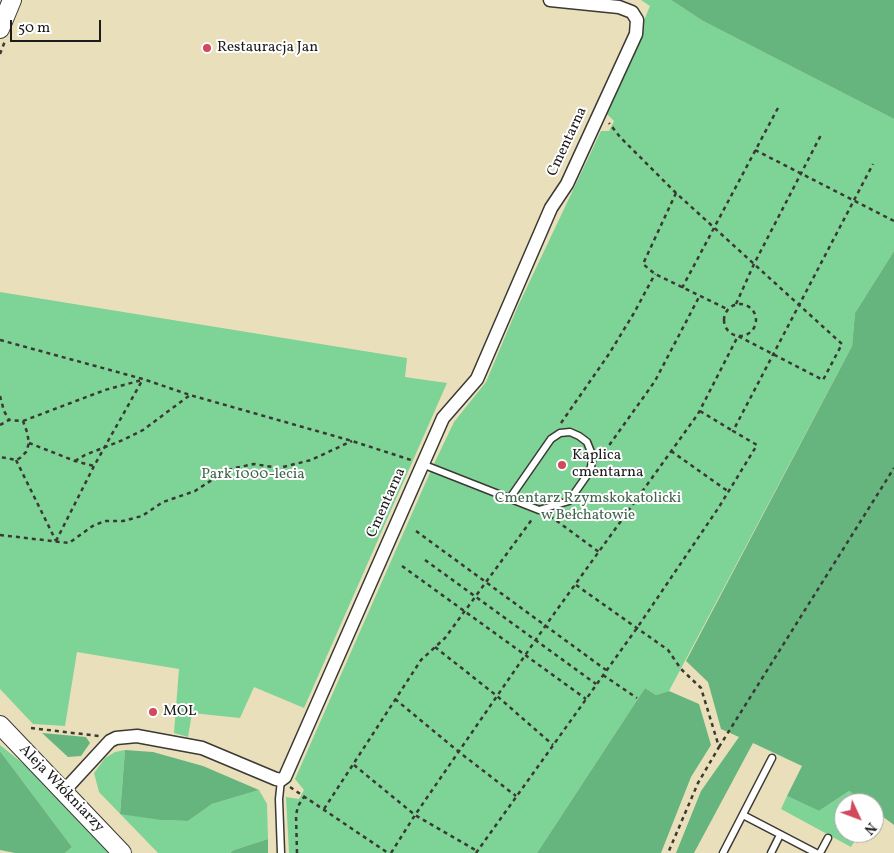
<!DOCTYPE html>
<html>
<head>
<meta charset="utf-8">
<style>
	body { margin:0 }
	#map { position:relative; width:894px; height:853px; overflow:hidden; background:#eadfbb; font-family:Vollkorn,serif }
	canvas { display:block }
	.north { position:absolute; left:834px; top:793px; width:50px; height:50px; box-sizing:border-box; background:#fff; border:1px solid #a4a4a4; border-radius:50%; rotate:133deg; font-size:14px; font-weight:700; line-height:20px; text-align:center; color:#1c1c1c }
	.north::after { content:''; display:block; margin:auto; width:18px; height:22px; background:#d1495b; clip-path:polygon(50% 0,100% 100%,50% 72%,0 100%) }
	.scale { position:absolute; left:10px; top:20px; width:91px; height:22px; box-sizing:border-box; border:2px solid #1c1c1c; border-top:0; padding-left:6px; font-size:15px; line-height:18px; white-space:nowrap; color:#1c1c1c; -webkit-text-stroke:4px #fff; paint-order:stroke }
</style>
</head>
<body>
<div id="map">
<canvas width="894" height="853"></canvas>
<div class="north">N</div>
<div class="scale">50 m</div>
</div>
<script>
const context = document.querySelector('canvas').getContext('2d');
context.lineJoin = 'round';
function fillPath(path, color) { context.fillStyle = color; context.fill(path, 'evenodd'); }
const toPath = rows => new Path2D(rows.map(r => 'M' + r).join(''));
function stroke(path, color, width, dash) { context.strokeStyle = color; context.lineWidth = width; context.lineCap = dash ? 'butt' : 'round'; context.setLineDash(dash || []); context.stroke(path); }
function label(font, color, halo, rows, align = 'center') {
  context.font = font + ' Vollkorn,serif'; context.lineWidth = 4; context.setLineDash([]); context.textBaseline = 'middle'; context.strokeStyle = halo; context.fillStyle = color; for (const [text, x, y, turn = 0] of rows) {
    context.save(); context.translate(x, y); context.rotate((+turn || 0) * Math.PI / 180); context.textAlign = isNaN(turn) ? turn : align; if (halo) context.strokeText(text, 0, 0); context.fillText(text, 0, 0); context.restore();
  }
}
fillPath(toPath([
	[641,0,671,0,703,21,894,119,894,251,855,313,852,346,669,691,656,695,645,688,537,853,289,853,286,797,299,799,304,790,295,779,432,468,454,422,486,382,518,306,601,131,609,131,614,121,605,112,650,6],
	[0,292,407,358,405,377,447,383,304,708,254,687,240,718,192,713,188,737,174,733,179,669,77,652,65,726,33,724,0,689],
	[0,745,31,770,111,853,65,853,72,847,0,751],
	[125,750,120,813,160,820,188,821,212,804,259,790,267,804,268,839,234,850,230,853,158,853,99,792,94,773,105,758,115,752],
	[849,791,865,803,844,803,844,833,859,833,851,847,781,809,787,796,819,811]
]), '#7ed396');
fillPath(toPath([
	[671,0,894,0,894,119,703,21],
	[894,251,894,825,874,810,874,803,865,803,849,791,819,811,787,796,802,766,753,743,694,853,676,853,701,791,739,737,721,729,708,682,686,661,852,346,855,313],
	[645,688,656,695,669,691,699,704,711,745,691,777,661,853,537,853],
	[42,733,86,737,90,743,81,756,68,757],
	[125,750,153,752,203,766,259,790,212,804,188,821,160,820,120,814],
	[0,751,72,847,65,853,15,853,0,850],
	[268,839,268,853,230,853,234,850]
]), '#66b57f');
const service = toPath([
	[422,464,539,510,569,501,590,471,592,462,591,452,587,442,579,436,570,432,560,433,551,439,510,498],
	[281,780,279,799,281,853],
	[743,815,816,853],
	[723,853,772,758],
	[771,853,780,835],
	[820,853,828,838]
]);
const minor = toPath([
	[63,792,110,741,116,738,137,736,202,748,276,779,281,780,285,777,443,418,477,379,551,208,567,184,636,34,637,20,632,12,619,7,550,0]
]);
const secondary = toPath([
	[0,29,12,0],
	[0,725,122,853]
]);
stroke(service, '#3b3934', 9);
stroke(minor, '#3b3934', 15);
stroke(secondary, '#3b3934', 20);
stroke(toPath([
	[0,54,5,41],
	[755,150,894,221],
	[676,193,643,264,655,274,727,309],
	[682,288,779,106],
	'724 320a16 16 0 1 1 32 0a16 16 0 1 1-32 0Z',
	[736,304,754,264,822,133],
	[0,340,143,379,190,395,352,441,411,460],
	[0,396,4,411,9,420],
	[700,411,733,431],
	[23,421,105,390,142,380],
	[561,423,609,354,634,313,655,274],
	[0,425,9,420,23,421,27,432,29,443,26,452,20,458,16,460,0,457],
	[29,443,75,461,94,466],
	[671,451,729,492],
	[600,458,655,381,699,297],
	[16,460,56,541],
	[75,461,85,455,123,440,143,430,190,395],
	[550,516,599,552],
	[416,531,606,670],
	[0,535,69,543,94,525,106,521,123,521,142,516,163,502,195,491,224,472,235,468,254,464,279,468,311,460,352,441],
	[56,541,94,466,143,379],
	[425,560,596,684],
	[402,566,586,699],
	[576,585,668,650,681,669,701,688,719,747,698,783,668,853],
	[435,647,497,696,553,745],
	[603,675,637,698],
	[395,699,459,752,516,796],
	[31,728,99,736],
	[719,747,894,468],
	[354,765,415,815,477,851],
	[290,787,388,853],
	[324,809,421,660,445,638,533,518],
	[297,853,296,815,298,806,304,797],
	[391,853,415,815,546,625,698,414,738,336,823,380,842,344,676,193,620,137,609,123],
	[476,853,637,628,719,507,757,445,733,431,873,164]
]), '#3b3934', 2.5, [4, 4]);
stroke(service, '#fff', 6);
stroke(minor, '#fff', 12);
stroke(secondary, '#fff', 18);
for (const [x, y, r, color] of [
	[207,48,5,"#d1495b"],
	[562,465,5,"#d1495b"],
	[153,712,5,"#d1495b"]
]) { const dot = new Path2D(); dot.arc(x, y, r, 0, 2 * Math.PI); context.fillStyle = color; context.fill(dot); stroke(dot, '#fff', 2); }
label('15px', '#1c1c1c', '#fff', [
	["Restauracja Jan",217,48],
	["Kaplica",572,456],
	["cmentarna",572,473],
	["MOL",163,712]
], 'left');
label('15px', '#1c1c1c', '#fff', [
	["Cmentarna",568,142,-65],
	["Cmentarna",387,503,-66],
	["Aleja Włókniarzy",61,789,46]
]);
label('15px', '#43654d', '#fff', [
	["Park 1000-lecia",253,475],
	["Cmentarz Rzymskokatolicki",588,499],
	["w Bełchatowie",588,516]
]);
</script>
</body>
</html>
